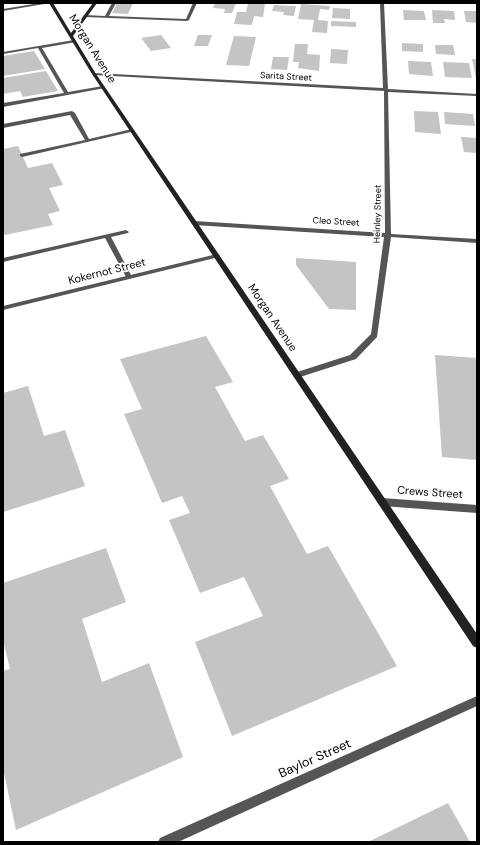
<!DOCTYPE html>
<html>
<head>
<meta charset="utf-8">
<style>
	body { margin:0 }
	#map { position:relative; width:480px; height:845px; overflow:hidden; background:#fff; font-family:"DM Sans",sans-serif }
	canvas { display:block }
	.frame { position:absolute; inset:0; border:4px solid #000; pointer-events:none }
</style>
</head>
<body>
<div id="map">
<canvas width="480" height="845"></canvas>
<div class="frame"></div>
</div>
<script>
const context = document.querySelector('canvas').getContext('2d');
context.lineJoin = 'round';
function fillPath(path, color) { context.fillStyle = color; context.fill(path, 'evenodd'); }
const toPath = rows => new Path2D(rows.map(r => 'M' + r).join(''));
function label(font, color, halo, rows, align = 'center') {
  context.font = font + ' "DM Sans",sans-serif'; context.lineWidth = 3.5; context.setLineDash([]); context.textBaseline = 'middle'; context.strokeStyle = halo; context.fillStyle = color; for (const [text, x, y, turn = 0] of rows) {
    context.save(); context.translate(x, y); context.rotate((+turn || 0) * Math.PI / 180); context.textAlign = isNaN(turn) ? turn : align; if (halo) context.strokeText(text, 0, 0); context.fillText(text, 0, 0); context.restore();
  }
}
fillPath(toPath([
	[117,3,133,3,128,14,112,13],
	[215,3,236,3,232,13,224,13,225,9,213,8],
	[248,4,265,4,263,17,254,16,252,25,234,24,237,12,246,12],
	[301,4,330,6,329,10,320,9,318,20,328,21,327,33,312,32,314,20,298,19],
	[274,5,296,6,294,16,283,15,284,12,272,11],
	[333,8,350,9,350,19,332,18],
	[403,10,424,11,426,20,404,20],
	[432,10,454,11,455,20,444,19,445,23,433,23],
	[464,11,477,11,477,23,466,22],
	[331,21,356,22,356,27,331,26],
	[161,35,171,48,151,51,141,38],
	[198,35,212,35,208,46,194,46],
	[234,36,256,37,249,66,226,65],
	[402,43,423,44,423,52,402,51],
	[295,44,308,44,307,54,320,55,319,71,298,68,299,62,293,62],
	[435,45,453,45,455,55,436,54],
	[331,49,348,50,347,64,330,63],
	[34,51,45,69,3,76,3,56],
	[273,57,289,57,287,70,271,69],
	[472,59,477,59,477,78,476,78],
	[408,61,431,62,433,76,409,74],
	[443,62,469,63,472,78,445,77],
	[46,71,58,91,23,97,20,91,3,94,3,78],
	[414,111,438,112,441,134,415,132],
	[444,112,473,114,475,126,445,124],
	[461,137,477,138,477,153,464,152],
	[18,146,28,168,52,163,63,185,49,188,60,211,48,214,53,225,5,235,3,231,3,149],
	[296,258,356,262,356,310,329,309,296,265],
	[206,336,233,382,215,387,245,441,263,435,289,479,270,486,307,554,328,546,397,666,232,736,195,642,263,616,244,577,200,593,169,520,190,513,182,496,162,503,124,414,142,409,120,359],
	[435,355,477,358,477,460,442,457],
	[28,386,44,436,65,430,85,486,3,512,3,393],
	[106,548,126,602,82,619,102,682,149,663,183,757,16,830,3,768,3,671,10,669,3,640,3,583],
	[448,803,470,842,368,842]
]), '#c4c4c4');
fillPath(toPath([
	[112,3,116,3,109,16,186,19,193,3,197,3,189,20,187,21,85,17,83,16,85,15,105,16,112,3],
	[74,40,76,41,76,42,42,48,68,92,103,86,105,87,105,88,3,107,3,103,64,93,38,48,3,54,3,52,74,40],
	[72,111,75,113,89,139,132,129,135,131,22,157,20,156,20,154,85,140,70,115,3,128,3,124,72,111],
	[126,230,129,232,128,233,111,237,132,277,131,278,129,279,126,277,105,238,3,262,3,258,126,230]
]), '#555');
fillPath(toPath([
	[380,3,384,3,388,89,477,94,477,96,388,92,391,234,477,239,477,243,391,237,377,337,356,359,297,378,294,377,293,375,294,373,350,355,371,334,384,237,194,225,191,223,194,221,385,233,384,91,94,75,92,74,94,73,383,88,380,3],
	[217,254,220,256,219,257,3,310,3,306,217,254],
	[382,498,477,505,477,513,382,506,379,505,378,502,379,499,382,498],
	[477,696,477,706,178,842,158,842,160,838,477,696]
]), '#555');
fillPath(toPath([
	[40,3,50,3,3,11,3,9,40,3]
]), '#555');
fillPath(toPath([
	[49,3,53,3,71,33,93,3,97,3,73,36,96,74,477,634,477,648,473,646,92,74,49,3]
]), '#222');
label('9px', '#000', '#fff', [
	["Sarita Street",286,77,3],
	["Heinley Street",378,214,-89],
	["Cleo Street",336,222,3]
]);
label('11px', '#000', '#fff', [
	["Morgan Avenue",92,49,58],
	["Kokernot Street",107,272,-14],
	["Morgan Avenue",272,318,56],
	["Crews Street",430,493,4]
]);
label('13px', '#000', '#fff', [
	["Baylor Street",315,759,-24]
]);
</script>
</body>
</html>
